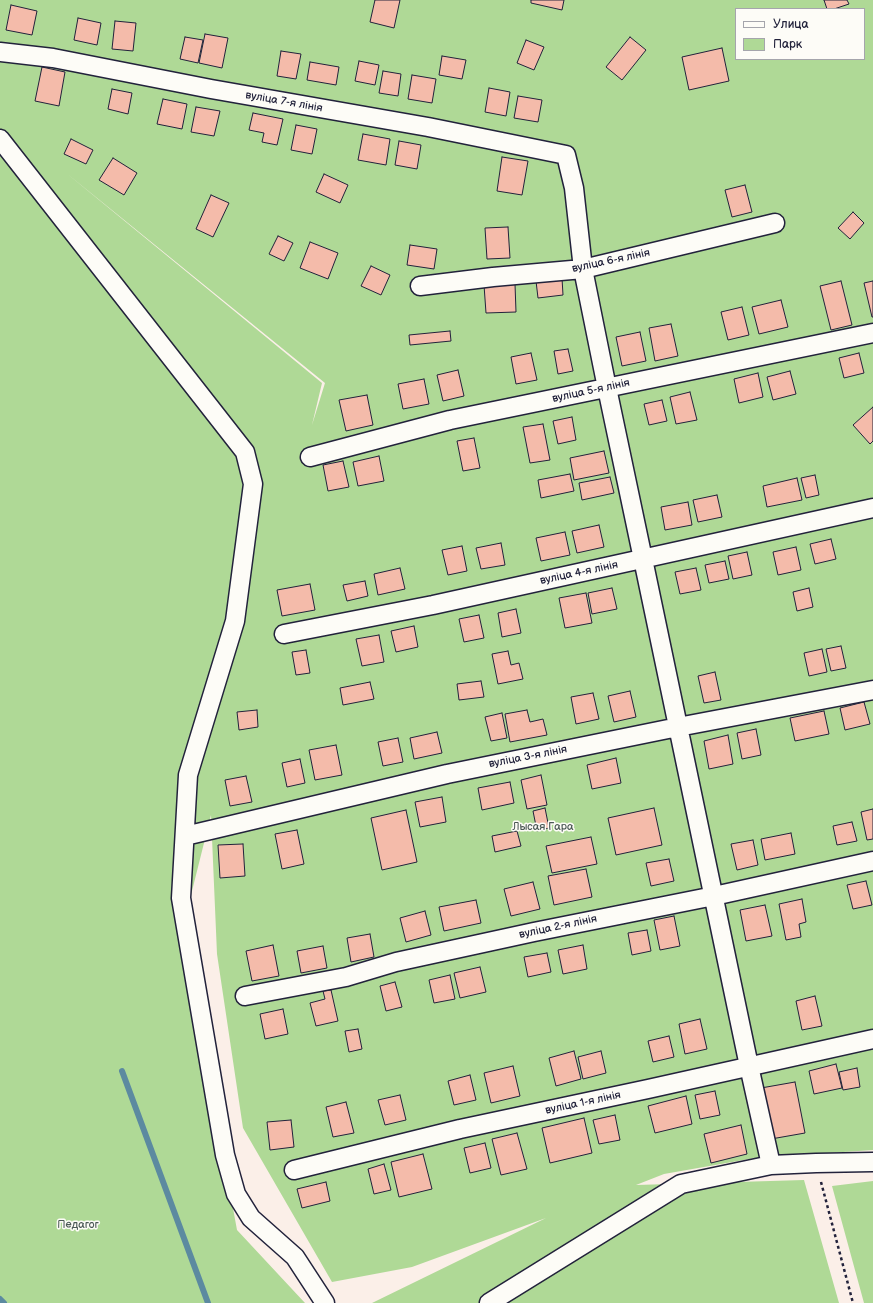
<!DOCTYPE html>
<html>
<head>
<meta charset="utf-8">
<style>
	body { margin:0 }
	#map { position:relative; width:873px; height:1303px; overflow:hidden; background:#fbefe8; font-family:"Balsamiq Sans",sans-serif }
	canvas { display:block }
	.legend { position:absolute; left:735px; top:8px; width:130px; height:52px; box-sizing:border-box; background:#fdfcf7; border:1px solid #a5a5ac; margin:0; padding:5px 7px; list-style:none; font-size:12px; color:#22223b }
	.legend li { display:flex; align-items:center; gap:8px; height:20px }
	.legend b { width:20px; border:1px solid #a5a5ac }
</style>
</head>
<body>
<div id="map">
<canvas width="873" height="1303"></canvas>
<ul class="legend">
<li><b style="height:5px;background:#fdfcf7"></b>Улица</li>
<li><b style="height:11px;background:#afd996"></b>Парк</li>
</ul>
</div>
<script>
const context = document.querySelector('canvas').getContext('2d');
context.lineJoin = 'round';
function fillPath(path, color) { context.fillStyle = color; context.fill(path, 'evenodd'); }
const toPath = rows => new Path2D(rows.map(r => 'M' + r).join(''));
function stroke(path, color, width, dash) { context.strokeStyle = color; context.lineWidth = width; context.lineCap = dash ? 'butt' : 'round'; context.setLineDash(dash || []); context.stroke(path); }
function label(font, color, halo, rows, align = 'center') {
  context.font = font + ' "Balsamiq Sans",sans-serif'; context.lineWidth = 3; context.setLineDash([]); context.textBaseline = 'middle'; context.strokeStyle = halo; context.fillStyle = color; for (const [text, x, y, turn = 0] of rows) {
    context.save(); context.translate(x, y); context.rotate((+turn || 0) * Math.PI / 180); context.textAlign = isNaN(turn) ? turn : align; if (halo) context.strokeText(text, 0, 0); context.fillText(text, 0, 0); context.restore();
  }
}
fillPath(toPath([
	[0,0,873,0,873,1150,755,1158,664,1174,636,1185,804,1180,839,1303,372,1303,546,1218,412,1267,332,1282,243,1128,217,954,211,815,182,931,237,1230,305,1303,0,1303],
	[736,9,864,9,864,59,736,59],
	[65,172,325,383,312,425,322,383],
	[873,1181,873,1303,864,1303,832,1186]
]), '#afd996');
stroke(toPath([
	[122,1071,208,1303],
	[0,1299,4,1303]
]), '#5c8aa0', 6);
const building = toPath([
	[375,0,400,0,394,28,370,22,375,0],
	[531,0,564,0,562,10,531,3,531,0],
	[824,0,847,0,849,4,834,9,827,9,824,0],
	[11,5,37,11,32,35,6,30,11,5],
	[78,18,101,23,97,45,74,40,78,18],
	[115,21,136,23,133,51,112,49,115,21],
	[205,34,228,38,222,68,199,63,205,34],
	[185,37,203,40,198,63,180,59,185,37],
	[630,37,646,50,622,80,606,67,630,37],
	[526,40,544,47,534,70,517,63,526,40],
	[722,48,729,81,689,90,682,57,722,48],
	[281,51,301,54,296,79,277,76,281,51],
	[442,56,466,60,462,79,439,75,442,56],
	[359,61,379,65,375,85,355,81,359,61],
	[310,62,339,67,336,85,307,80,310,62],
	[42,67,65,72,59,106,35,101,42,67],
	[383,71,401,74,398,96,379,93,383,71],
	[412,75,436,79,432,103,408,99,412,75],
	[489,88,510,92,506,116,485,112,489,88],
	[112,89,132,93,128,114,108,109,112,89],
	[518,96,542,100,538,122,514,118,518,96],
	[163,99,187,104,182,129,157,124,163,99],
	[196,107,220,111,214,136,191,132,196,107],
	[253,113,283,119,277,145,262,142,264,133,249,130,253,113],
	[296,125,317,129,312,154,291,150,296,125],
	[363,134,390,139,386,165,358,160,363,134],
	[71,139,93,150,86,164,64,154,71,139],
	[399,141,421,145,417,169,395,165,399,141],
	[502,157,528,161,522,195,497,191,502,157],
	[113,158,137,173,124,195,99,180,113,158],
	[324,174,348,185,340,203,316,192,324,174],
	[745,185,752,212,732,217,725,190,745,185],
	[211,195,229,203,213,237,196,229,211,195],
	[853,212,864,223,850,239,838,228,853,212],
	[508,227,510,258,487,259,485,228,508,227],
	[278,236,293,243,284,261,269,254,278,236],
	[310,242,338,253,328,279,300,268,310,242],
	[410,245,437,249,434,269,407,265,410,245],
	[371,266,390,275,381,295,361,286,371,266],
	[562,278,563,295,538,298,536,281,562,278],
	[841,281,852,325,831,330,820,286,841,281],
	[873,281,873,317,872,317,864,283,873,281],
	[515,284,516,312,486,313,484,285,515,284],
	[781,300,788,327,759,334,752,307,781,300],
	[742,307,749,335,728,340,721,312,742,307],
	[671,324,678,356,655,361,649,328,671,324],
	[450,331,451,341,410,345,409,335,450,331],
	[640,332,646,361,622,366,616,337,640,332],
	[568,349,573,371,558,374,554,351,568,349],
	[531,353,537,380,516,384,511,357,531,353],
	[859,353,864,373,844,378,839,358,859,353],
	[458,370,464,396,443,401,437,375,458,370],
	[790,371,796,394,773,400,767,377,790,371],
	[758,373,763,397,739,403,734,379,758,373],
	[424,379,429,404,403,409,398,384,424,379],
	[690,392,697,420,676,424,670,397,690,392],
	[367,395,373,425,346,431,339,400,367,395],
	[662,400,667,421,649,425,644,404,662,400],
	[873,407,873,441,870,444,853,425,873,407],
	[572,417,576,440,558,444,553,421,572,417],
	[543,424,550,460,530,463,523,427,543,424],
	[474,438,480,468,463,471,457,441,474,438],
	[604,451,609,473,574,480,570,458,604,451],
	[379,456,384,481,358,486,353,462,379,456],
	[343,461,349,487,328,491,323,465,343,461],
	[570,474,574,491,541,498,538,480,570,474],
	[815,475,819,495,806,498,801,478,815,475],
	[610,477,614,493,582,500,579,483,610,477],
	[797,478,802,500,767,507,763,486,797,478],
	[717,495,722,517,698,522,693,500,717,495],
	[688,502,692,525,665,530,661,507,688,502],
	[599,525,604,547,577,553,572,531,599,525],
	[565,532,570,555,541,561,536,538,565,532],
	[831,539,836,559,815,564,810,544,831,539],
	[501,543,505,565,481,569,476,548,501,543],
	[462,546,467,571,448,575,442,550,462,546],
	[796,547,801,570,778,575,773,552,796,547],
	[747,552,752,575,733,579,728,556,747,552],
	[725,561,729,579,709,583,705,565,725,561],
	[400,568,405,589,378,595,374,574,400,568],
	[696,568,701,590,680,594,675,572,696,568],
	[365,581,368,596,347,601,343,585,365,581],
	[310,584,315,610,282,616,277,590,310,584],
	[612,588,617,609,592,614,588,593,612,588],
	[809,588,813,607,797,611,793,592,809,588],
	[586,593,592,623,565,628,559,598,586,593],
	[516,609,521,633,502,637,498,613,516,609],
	[479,615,484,638,464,642,459,619,479,615],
	[414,626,418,647,396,652,391,631,414,626],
	[379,635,384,662,362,666,356,639,379,635],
	[841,646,846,668,831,671,826,649,841,646],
	[822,649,827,672,809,676,804,653,822,649],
	[306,650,310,673,296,675,292,652,306,650],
	[508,651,511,665,519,663,523,679,498,684,492,654,508,651],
	[715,672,721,700,704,703,698,676,715,672],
	[481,681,484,697,459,700,457,684,481,681],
	[370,682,374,699,343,705,340,688,370,682],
	[630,691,636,717,614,722,608,696,630,691],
	[593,693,599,719,576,724,571,697,593,693],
	[864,702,870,724,845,730,840,708,864,702],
	[257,710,258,727,239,730,237,712,257,710],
	[527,710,530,722,543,719,547,735,510,742,505,714,527,710],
	[824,711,829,734,795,741,790,718,824,711],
	[502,713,507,738,491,741,485,717,502,713],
	[756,729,761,755,742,759,737,733,756,729],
	[437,732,442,753,414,759,410,738,437,732],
	[728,735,733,764,709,769,704,741,728,735],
	[398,738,403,762,383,766,378,742,398,738],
	[336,745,342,775,315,780,309,750,336,745],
	[616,758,621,783,592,789,587,765,616,758],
	[300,759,305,783,287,787,282,763,300,759],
	[541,775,547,805,527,809,521,780,541,775],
	[246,776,252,802,230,806,225,780,246,776],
	[510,782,514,803,482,810,478,788,510,782],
	[442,797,446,822,420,827,415,802,442,797],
	[545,808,549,828,537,831,533,811,545,808],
	[654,808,662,845,616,855,608,818,654,808],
	[873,809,873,839,867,840,861,812,873,809],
	[406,810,417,862,382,870,371,818,406,810],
	[852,822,857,841,837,845,833,826,852,822],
	[297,830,304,864,282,869,275,834,297,830],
	[517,831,521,846,495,852,492,836,517,831],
	[791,833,795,854,765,860,761,839,791,833],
	[591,837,597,864,552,873,546,846,591,837],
	[753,840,758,865,737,870,731,844,753,840],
	[243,844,245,876,220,878,218,845,243,844],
	[669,859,674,881,651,886,646,863,669,859],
	[586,869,592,897,554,905,548,876,586,869],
	[866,881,872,905,853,909,847,885,866,881],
	[533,882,540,909,511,916,504,889,533,882],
	[802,899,806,922,799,924,801,937,786,940,779,904,802,899],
	[476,900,481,923,444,931,439,907,476,900],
	[765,905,772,936,746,941,740,910,765,905],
	[425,911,431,935,406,942,400,918,425,911],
	[674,916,680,946,660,950,654,920,674,916],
	[647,930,651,951,632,955,628,933,647,930],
	[370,934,374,957,351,962,347,938,370,934],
	[273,945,279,976,252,981,246,951,273,945],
	[583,945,587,969,563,974,558,950,583,945],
	[323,946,327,968,301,973,297,951,323,946],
	[547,953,551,972,528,977,524,957,547,953],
	[480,967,486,992,460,998,454,973,480,967],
	[450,975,455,999,434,1003,429,980,450,975],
	[395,982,402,1007,386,1011,380,986,395,982],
	[331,990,338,1021,316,1026,310,1003,325,999,323,991,331,990],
	[815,996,822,1026,802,1030,796,1001,815,996],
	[283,1009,288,1034,265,1039,260,1014,283,1009],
	[700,1019,707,1049,685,1054,679,1024,700,1019],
	[358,1029,362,1049,349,1052,345,1031,358,1029],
	[669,1036,674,1057,653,1062,648,1041,669,1036],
	[574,1051,581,1079,556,1086,549,1058,574,1051],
	[601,1051,606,1073,583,1079,578,1057,601,1051],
	[836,1064,842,1088,814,1094,809,1071,836,1064],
	[513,1066,520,1096,491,1103,484,1073,513,1066],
	[857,1068,860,1087,843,1090,839,1072,857,1068],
	[470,1075,476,1100,454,1105,448,1081,470,1075],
	[795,1082,805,1133,771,1139,761,1088,795,1082],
	[715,1091,720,1115,700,1119,695,1095,715,1091],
	[400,1095,406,1120,385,1125,378,1100,400,1095],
	[686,1096,692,1124,655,1133,648,1106,686,1096],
	[346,1102,354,1133,333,1137,326,1107,346,1102],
	[615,1115,620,1140,599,1144,593,1120,615,1115],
	[584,1118,592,1153,550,1163,542,1128,584,1118],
	[291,1120,294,1147,270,1150,267,1122,291,1120],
	[741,1125,747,1154,711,1163,704,1134,741,1125],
	[517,1133,527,1169,501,1175,492,1139,517,1133],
	[485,1143,491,1168,470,1173,464,1148,485,1143],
	[423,1154,432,1189,399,1197,391,1162,423,1154],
	[384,1164,391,1190,374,1194,368,1169,384,1164],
	[326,1182,330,1201,302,1208,297,1189,326,1182]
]);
fillPath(building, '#f4bbaa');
stroke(building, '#22223b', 1);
const street = toPath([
	[0,52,53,58,211,89,428,127,566,155,574,188,583,269,607,388,643,559,749,1066,771,1165],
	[0,139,245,452,253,484,235,621,188,775,181,898,225,1155,236,1194,251,1218,295,1257,325,1303],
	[420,286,493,277,583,269,775,223],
	[310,457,450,420,873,333],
	[284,634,433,605,873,508],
	[185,836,447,774,678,727,873,690],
	[245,996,346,977,396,962,534,932,714,896,873,861],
	[294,1170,460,1129,648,1089,873,1039],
	[489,1303,681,1184,771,1165,816,1163,873,1162]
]);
stroke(street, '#22223b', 21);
stroke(toPath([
	[821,1182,853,1303]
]), '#22223b', 2.5, [3, 3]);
stroke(street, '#fdfcf7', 18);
label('11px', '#22223b', '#fdfcf7', [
	["вуліца 7-я лінія",284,102,10],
	["вуліца 6-я лінія",611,261,-12],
	["вуліца 5-я лінія",591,391,-12],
	["вуліца 4-я лінія",579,573,-12],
	["вуліца 3-я лінія",528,757,-11],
	["вуліца 2-я лінія",558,927,-12],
	["вуліца 1-я лінія",583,1103,-12]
]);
label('11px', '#4c5956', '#fdfcf7', [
	["Лысая Гара",543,827],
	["Педагог",78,1225]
]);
</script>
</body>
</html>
